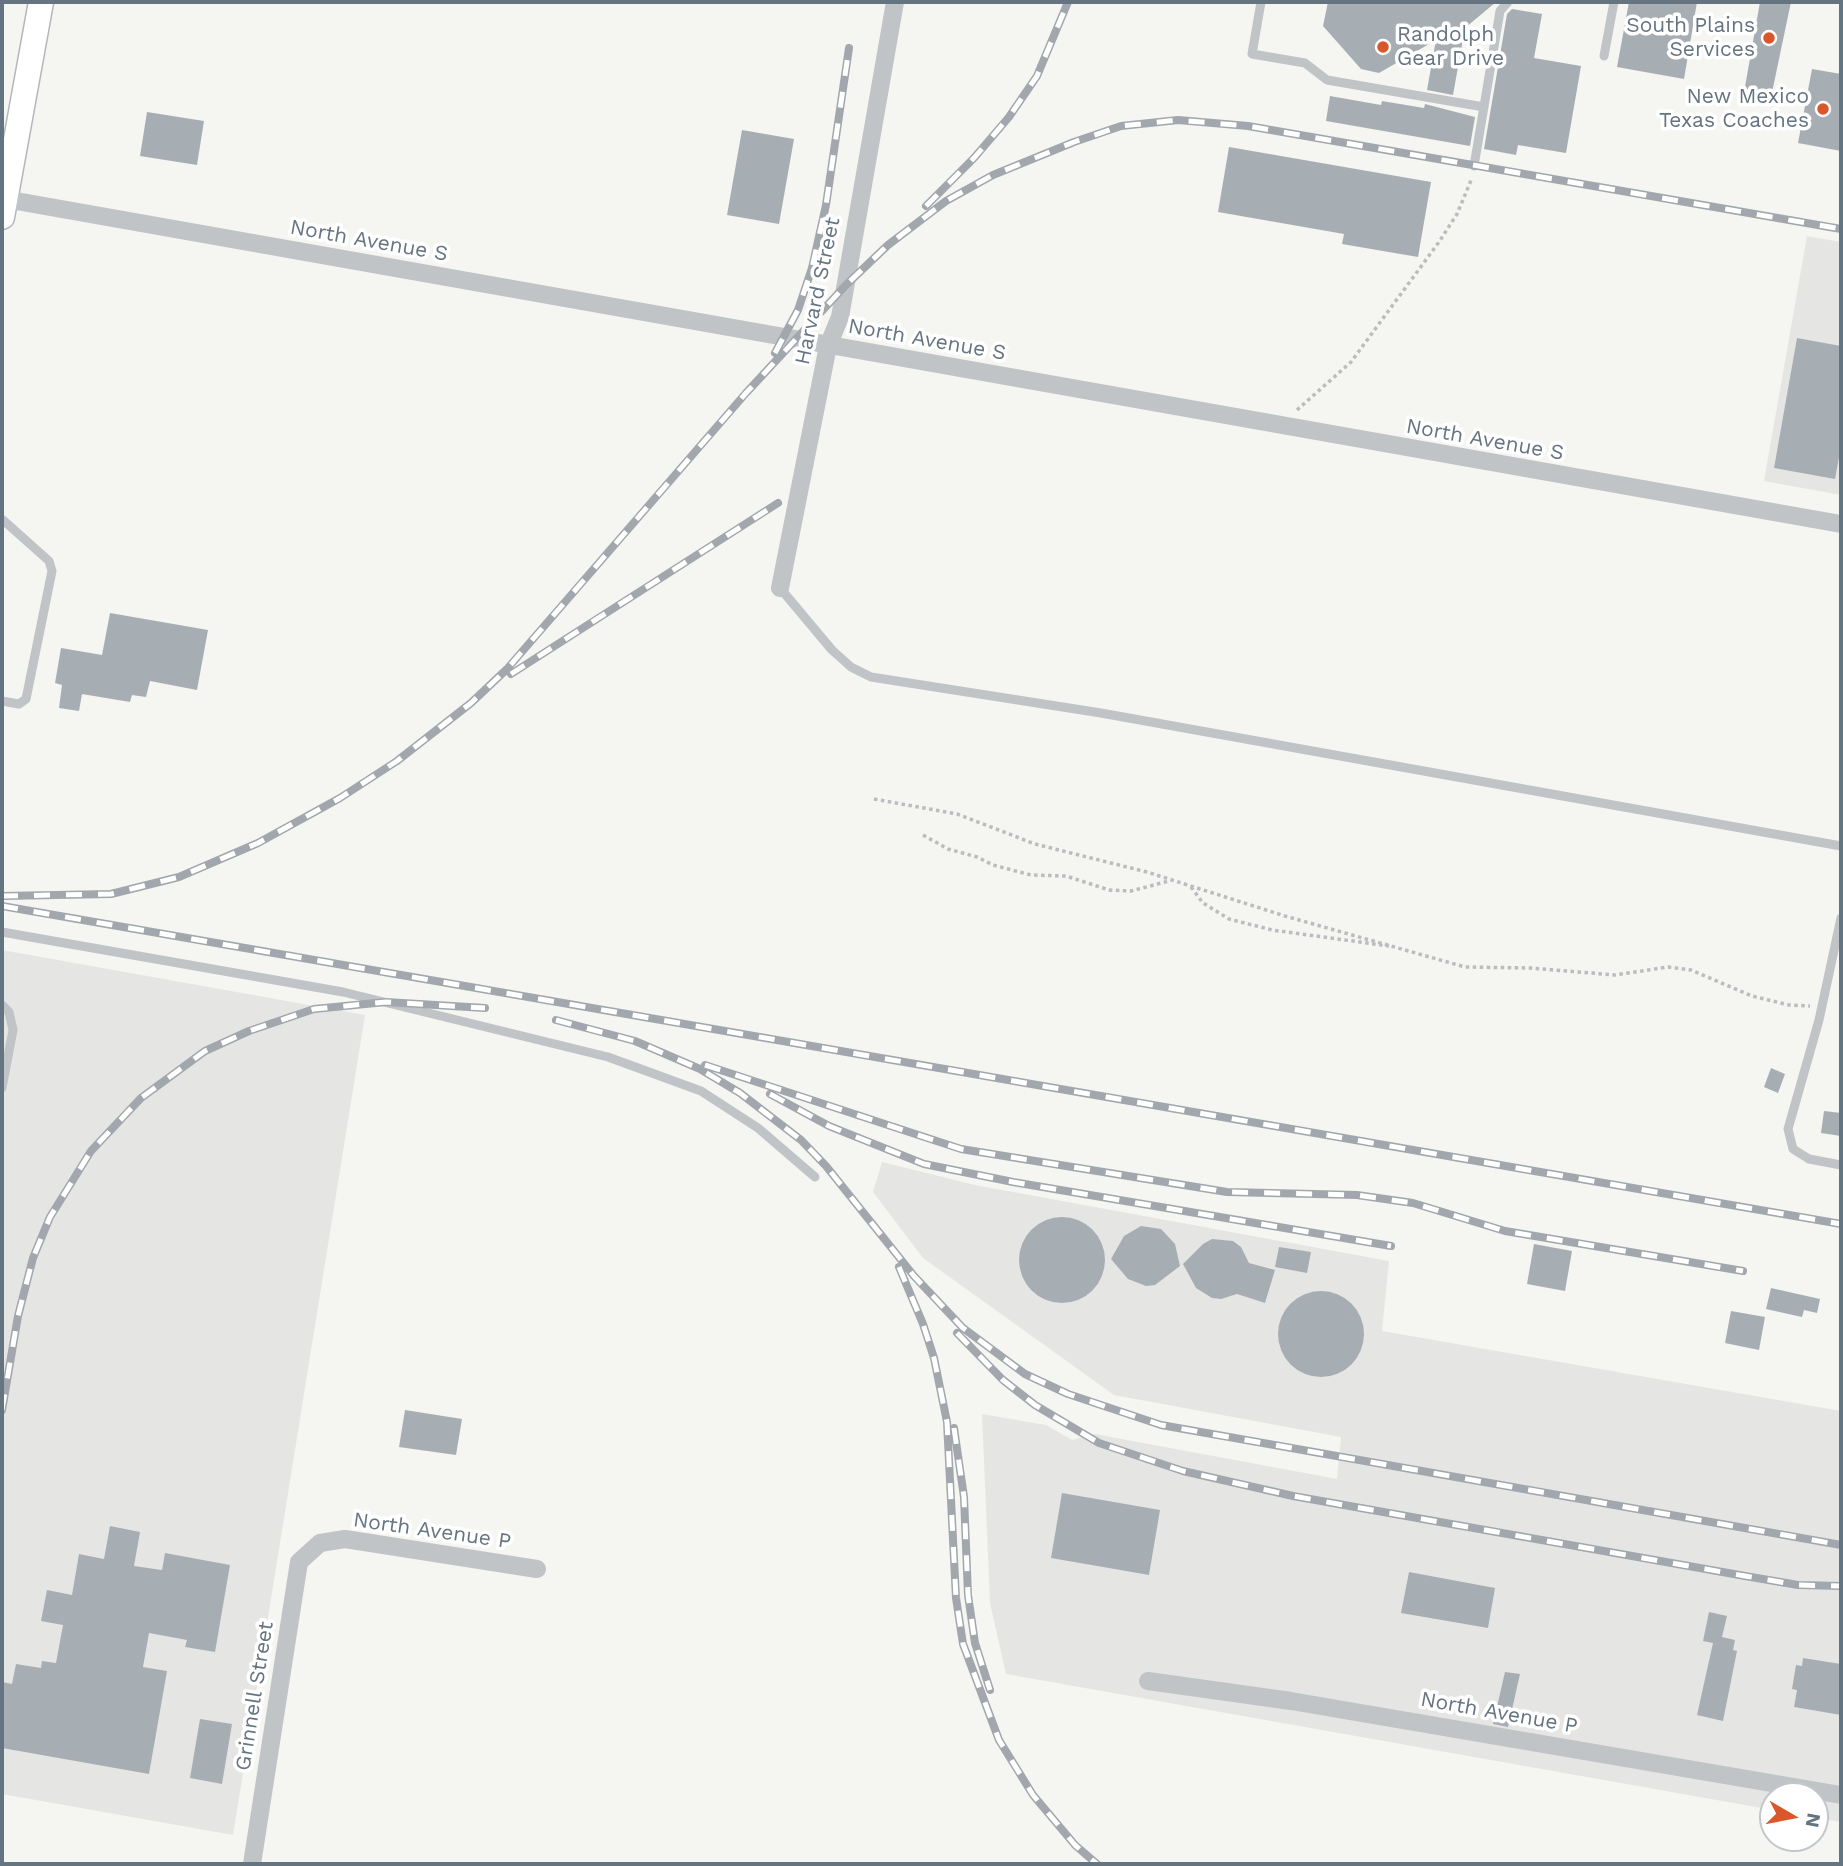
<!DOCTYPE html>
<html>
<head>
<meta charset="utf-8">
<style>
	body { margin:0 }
	#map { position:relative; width:1843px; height:1866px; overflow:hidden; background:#f5f5f1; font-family:"Work Sans",sans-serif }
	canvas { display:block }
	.frame { position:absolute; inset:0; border:4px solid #657481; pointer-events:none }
	.north { position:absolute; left:1759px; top:1782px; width:70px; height:70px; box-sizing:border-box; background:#fff; border:2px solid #c1c7cd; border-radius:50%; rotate:100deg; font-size:19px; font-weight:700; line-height:28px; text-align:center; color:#657481 }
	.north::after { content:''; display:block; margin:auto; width:24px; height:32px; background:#da572b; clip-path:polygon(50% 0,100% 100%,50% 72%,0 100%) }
</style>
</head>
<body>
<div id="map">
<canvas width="1843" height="1866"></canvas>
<div class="frame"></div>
<div class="north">N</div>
</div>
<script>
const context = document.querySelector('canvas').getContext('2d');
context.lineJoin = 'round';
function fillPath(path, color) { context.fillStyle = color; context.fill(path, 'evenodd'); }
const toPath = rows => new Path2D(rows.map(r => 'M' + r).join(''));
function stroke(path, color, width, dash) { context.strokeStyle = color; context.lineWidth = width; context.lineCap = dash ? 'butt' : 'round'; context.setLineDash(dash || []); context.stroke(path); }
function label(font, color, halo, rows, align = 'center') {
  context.font = font + ' "Work Sans",sans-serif'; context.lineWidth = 7; context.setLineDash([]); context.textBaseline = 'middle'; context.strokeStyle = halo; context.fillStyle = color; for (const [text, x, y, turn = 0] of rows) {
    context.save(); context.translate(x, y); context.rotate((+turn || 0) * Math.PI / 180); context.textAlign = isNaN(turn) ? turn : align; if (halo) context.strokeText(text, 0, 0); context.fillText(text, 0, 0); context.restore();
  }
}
fillPath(toPath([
	[1807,236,1841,242,1841,495,1764,481],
	[2,950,365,1015,233,1835,2,1794],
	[882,1162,975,1185,1389,1261,1382,1331,1841,1411,1841,1822,1815,1818,1815,1796,1773,1796,1773,1810,1006,1674,990,1603,982,1414,1046,1425,1072,1440,1095,1434,1337,1479,1341,1437,1114,1395,923,1258,873,1192]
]), '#e5e6e4');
fillPath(toPath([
	[1328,2,1496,2,1465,28,1453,95,1427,90,1436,40,1379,73,1361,69,1323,26],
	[1629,2,1697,2,1684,79,1617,67],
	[1760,2,1791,2,1770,102,1743,98],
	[1512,9,1542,14,1534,58,1581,66,1566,153,1518,145,1516,155,1484,149,1507,14],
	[1812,69,1841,74,1841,151,1798,143],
	[1330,96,1381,105,1382,101,1424,108,1425,104,1475,117,1470,146,1326,121],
	[147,112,204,121,197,165,140,156],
	[742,130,794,139,779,224,727,215],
	[1229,147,1431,182,1418,257,1342,244,1344,234,1218,212],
	[1797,338,1841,346,1841,447,1835,479,1774,468],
	[110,613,208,630,197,690,150,681,146,697,132,695,130,702,82,694,79,711,59,708,62,685,55,683,61,648,102,655],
	[1771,1068,1785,1074,1778,1093,1764,1087],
	[1824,1111,1841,1113,1841,1136,1821,1133],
	'1019 1260a43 43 0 1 1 86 0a43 43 0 1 1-86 0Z',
	[1141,1226,1161,1229,1175,1244,1180,1266,1155,1285,1146,1286,1128,1279,1111,1259,1124,1236],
	[1212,1239,1233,1241,1241,1247,1249,1263,1275,1270,1265,1303,1237,1294,1221,1299,1212,1298,1196,1288,1183,1264,1203,1244],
	[1534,1244,1572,1251,1565,1291,1527,1284],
	[1279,1247,1311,1252,1307,1273,1275,1267],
	[1771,1288,1820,1299,1817,1313,1804,1310,1802,1317,1766,1309],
	'1278 1334a43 43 0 1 1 86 0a43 43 0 1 1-86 0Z',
	[1731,1311,1765,1317,1759,1350,1725,1343],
	[405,1410,462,1419,456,1455,399,1447],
	[1062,1493,1160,1510,1149,1575,1051,1558],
	[110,1526,140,1532,134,1566,162,1570,165,1553,230,1565,215,1652,185,1647,187,1640,149,1633,143,1667,167,1671,149,1774,2,1748,2,1682,12,1684,16,1664,41,1668,42,1661,56,1663,63,1625,41,1621,47,1590,72,1595,79,1554,104,1559],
	[1409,1572,1495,1588,1488,1628,1401,1613],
	[1709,1612,1727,1616,1722,1637,1735,1640,1733,1650,1737,1651,1723,1721,1697,1715,1713,1643,1703,1641],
	[1803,1658,1841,1664,1841,1715,1794,1707,1797,1690,1792,1689,1796,1665,1802,1666],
	[1505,1672,1520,1674,1508,1727,1493,1724],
	[200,1719,232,1724,222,1784,190,1778]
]), '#a7aeb3');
const secondary = toPath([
	[2,217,41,2]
]);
stroke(secondary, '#b3b7bb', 27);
stroke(toPath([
	[1297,410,1351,362,1439,242,1457,214,1472,178],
	[874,799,957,814,1035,844,1147,872,1285,916,1465,967,1530,968,1615,975,1668,967,1691,970,1752,996,1789,1005,1810,1006],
	[923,835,948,849,977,857,993,865,1031,875,1066,876,1109,890,1131,891,1169,881],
	[1191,887,1203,903,1229,919,1272,930,1389,946]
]), '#babcbe', 3.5, [3.5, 3.5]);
stroke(toPath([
	[1261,2,1252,54,1305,63,1327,80,1484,107],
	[1604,56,1614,2],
	[1474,166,1500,11,1508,2],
	[2,519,49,561,52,571,26,699,19,704,2,701],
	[780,588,832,650,851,667,871,677,1101,713,1841,846],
	[1841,918,1819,1020,1788,1129,1793,1149,1809,1159,1841,1165],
	[2,932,343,992,608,1057,701,1091,758,1128,815,1177],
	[2,1005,9,1012,13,1030,2,1088]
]), '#c0c4c7', 9);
stroke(toPath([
	[5,199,1841,524],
	[780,588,828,346,840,317,895,2],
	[1148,1681,1291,1701,1841,1795],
	[252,1864,299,1562,320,1543,345,1539,537,1569]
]), '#c0c4c7', 18);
stroke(secondary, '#fff', 24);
const rail = toPath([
	[926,206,974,158,1009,117,1037,76,1068,2],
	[775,353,798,310,812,268,826,205,849,48],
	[511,674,778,503],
	[2,896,111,894,179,877,258,843,340,798,397,761,471,703,507,669,746,393,846,285,888,245,946,201,993,175,1074,142,1121,126,1178,120,1248,126,1841,229],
	[2,906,1841,1224],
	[556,1020,635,1041,700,1069,740,1093,801,1140,826,1166,914,1276,963,1328,1025,1374,1068,1394,1161,1425,1841,1545],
	[705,1065,961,1149,1227,1192,1357,1195,1413,1203,1505,1231,1743,1271],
	[770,1094,829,1126,924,1164,1013,1182,1391,1246],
	[899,1267,923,1324,934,1358,947,1422,956,1598,963,1644,999,1740,1033,1795,1075,1845,1097,1864],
	[957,1333,1003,1380,1035,1405,1099,1443,1183,1471,1293,1496,1745,1576,1798,1585,1841,1586],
	[2,1410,18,1316,33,1258,50,1217,91,1151,141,1098,205,1051,249,1031,314,1009,386,1002,485,1008],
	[954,1428,964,1497,968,1595,975,1643,990,1690]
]);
stroke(rail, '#a1a7ac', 8);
stroke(rail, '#fff', 5, [16]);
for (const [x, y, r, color] of [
	[1769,38,7,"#da572b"],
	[1383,47,7,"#da572b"],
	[1823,109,7,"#da572b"]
]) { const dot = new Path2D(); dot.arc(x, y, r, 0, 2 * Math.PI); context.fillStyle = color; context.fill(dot); stroke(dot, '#fff', 2.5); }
label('21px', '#657481', '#fff', [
	["South Plains",1755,26],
	["Services",1755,50],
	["Randolph",1397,35,"left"],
	["Gear Drive",1397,59,"left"],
	["New Mexico",1809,97],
	["Texas Coaches",1809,121]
], 'right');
label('21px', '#657481', '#fff', [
	["North Avenue S",369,241,10],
	["Harvard Street",818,291,-78],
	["North Avenue S",927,340,10],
	["North Avenue S",1485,440,10],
	["North Avenue P",432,1531,8],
	["Grinnell Street",255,1696,-81],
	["North Avenue P",1499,1713,10]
]);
</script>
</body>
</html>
